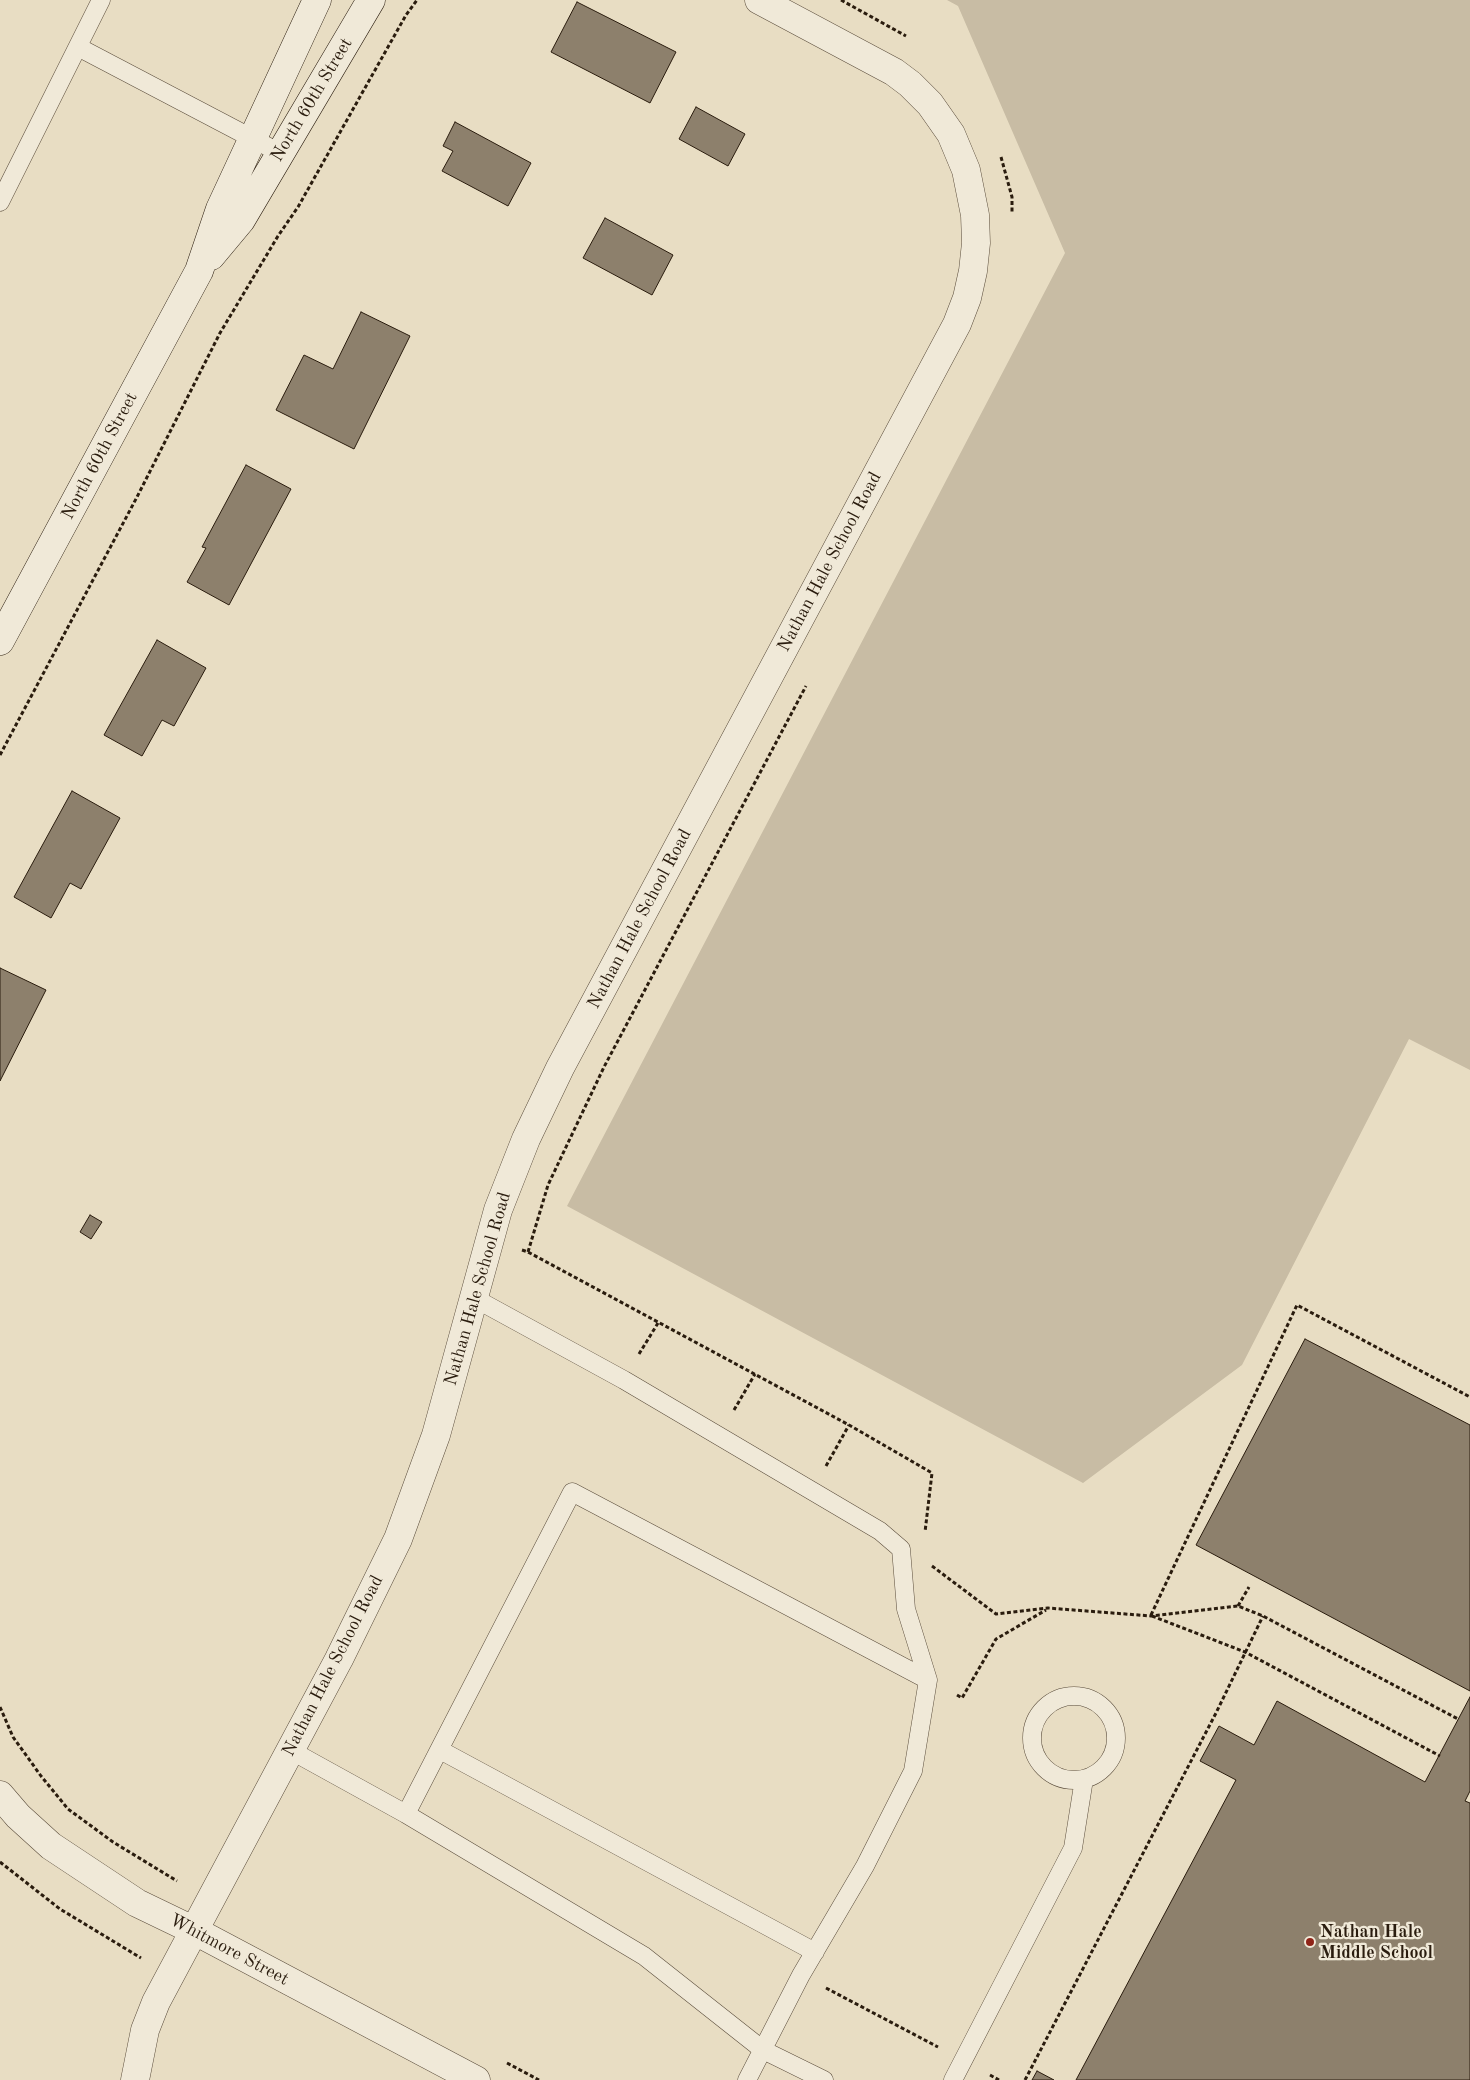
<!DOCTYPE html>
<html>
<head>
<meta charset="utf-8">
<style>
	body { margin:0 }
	canvas { display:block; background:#e8ddc3 }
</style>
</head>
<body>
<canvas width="1470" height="2080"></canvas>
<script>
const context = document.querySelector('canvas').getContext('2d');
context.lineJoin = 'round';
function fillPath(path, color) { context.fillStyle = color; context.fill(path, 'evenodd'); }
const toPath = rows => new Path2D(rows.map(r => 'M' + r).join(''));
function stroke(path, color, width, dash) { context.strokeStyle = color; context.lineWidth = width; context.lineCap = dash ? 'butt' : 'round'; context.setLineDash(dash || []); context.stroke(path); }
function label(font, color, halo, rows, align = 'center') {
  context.font = font + ' "Old Standard TT",serif'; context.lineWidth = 4.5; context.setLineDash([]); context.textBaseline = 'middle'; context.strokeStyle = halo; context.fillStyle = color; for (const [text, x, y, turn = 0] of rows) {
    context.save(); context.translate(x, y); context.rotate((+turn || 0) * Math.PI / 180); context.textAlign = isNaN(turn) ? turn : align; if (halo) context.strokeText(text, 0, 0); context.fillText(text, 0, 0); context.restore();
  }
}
fillPath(toPath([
	[947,0,1470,0,1470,1070,1409,1039,1242,1365,1083,1483,567,1206,1065,253,958,6]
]), '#c8bca4');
const building = toPath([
	[577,2,676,52,650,103,551,52,577,2],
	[696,107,745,134,728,166,679,139,696,107],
	[455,122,531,163,508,206,442,171,453,151,443,146,455,122],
	[605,218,673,255,652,295,583,258,605,218],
	[361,312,410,336,354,449,276,410,304,355,333,369,361,312],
	[246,465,291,489,229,605,187,582,206,548,202,547,246,465],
	[157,640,206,668,174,726,162,720,142,756,104,735,157,640],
	[72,791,120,818,81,889,70,883,51,918,14,897,72,791],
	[0,968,46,990,0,1081,0,968],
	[90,1215,102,1222,91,1239,80,1232,90,1215],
	[1305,1339,1470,1425,1470,1691,1196,1545,1305,1339],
	[1470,1697,1470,1791,1465,1801,1470,1803,1470,2080,1076,2080,1236,1780,1200,1761,1219,1726,1254,1745,1277,1701,1425,1782,1470,1697],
	[1037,2071,1054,2080,1032,2080,1037,2071]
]);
fillPath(building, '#8d806c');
stroke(building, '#2a1c0e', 1);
const lane = toPath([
	[78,47,280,153],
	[0,202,101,0],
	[474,1298,624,1380,880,1531,901,1549,906,1609,928,1680,913,1771,865,1866,801,1975,747,2080],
	'1032 1738a42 42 0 1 1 84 0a42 42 0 1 1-84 0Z',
	[290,1750,406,1814,644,1956,763,2050,824,2080],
	[440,1750,815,1952],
	[406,1814,572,1492,928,1680],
	[953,2080,1073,1848,1084,1779]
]);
const street = toPath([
	[0,1795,18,1816,51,1846,137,1903,193,1930,476,2080],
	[135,2080,145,2030,156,2002,339,1659,398,1539,436,1435,498,1210,526,1139,560,1068,957,324,967,298,973,271,976,243,975,215,966,170,951,134,930,104,910,84,894,72,759,0]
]);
const secondary = toPath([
	[211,256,241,220,371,0],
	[0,641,199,271,220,209,317,0]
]);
stroke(lane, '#5a4c3b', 19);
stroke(street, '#5a4c3b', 29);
stroke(secondary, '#2a1c0e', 29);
stroke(toPath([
	[841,0,906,36],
	[1001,157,1012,197,1012,212],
	[0,755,137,497,220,333,278,236,298,207,406,15,417,0],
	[522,1250,528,1252,849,1425,932,1473,925,1532],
	[528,1252,548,1185,604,1067,806,686],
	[639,1354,658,1323],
	[734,1410,755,1374],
	[826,1466,849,1425],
	[932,1566,996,1614,1048,1608,1151,1616,1238,1606,1263,1616,1458,1719],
	[1238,1606,1249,1587],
	[1151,1615,1297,1305,1470,1397],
	[1152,1616,1245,1652,1440,1756],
	[957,1695,962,1698,996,1639,1046,1610],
	[0,1707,13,1737,41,1776,68,1809,113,1842,177,1881],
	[0,1862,60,1909,141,1958],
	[826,1988,938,2047],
	[507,2063,539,2080],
	[990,2075,999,2080],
	[1025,2080,1216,1713,1263,1616]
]), '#2a1c0e', 3, [4, 2.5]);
stroke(lane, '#f0e9d8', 18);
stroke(street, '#f0e9d8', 28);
stroke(secondary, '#f0e9d8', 28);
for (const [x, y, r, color] of [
	[1310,1942,5,"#8f2418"]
]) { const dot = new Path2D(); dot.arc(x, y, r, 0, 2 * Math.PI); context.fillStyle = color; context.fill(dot); stroke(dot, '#f0e9d8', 2); }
label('18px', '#2a1c0e', '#f0e9d8', [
	["North 60th Street",312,100,-59],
	["North 60th Street",100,456,-62],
	["Nathan Hale School Road",830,562,-62],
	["Nathan Hale School Road",640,919,-62],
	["Nathan Hale School Road",478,1289,-74],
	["Nathan Hale School Road",333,1666,-63],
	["Whitmore Street",229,1950,28]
]);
label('bold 18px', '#2a1c0e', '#f0e9d8', [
	["Nathan Hale",1320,1932],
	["Middle School",1320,1953]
], 'left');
</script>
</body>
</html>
